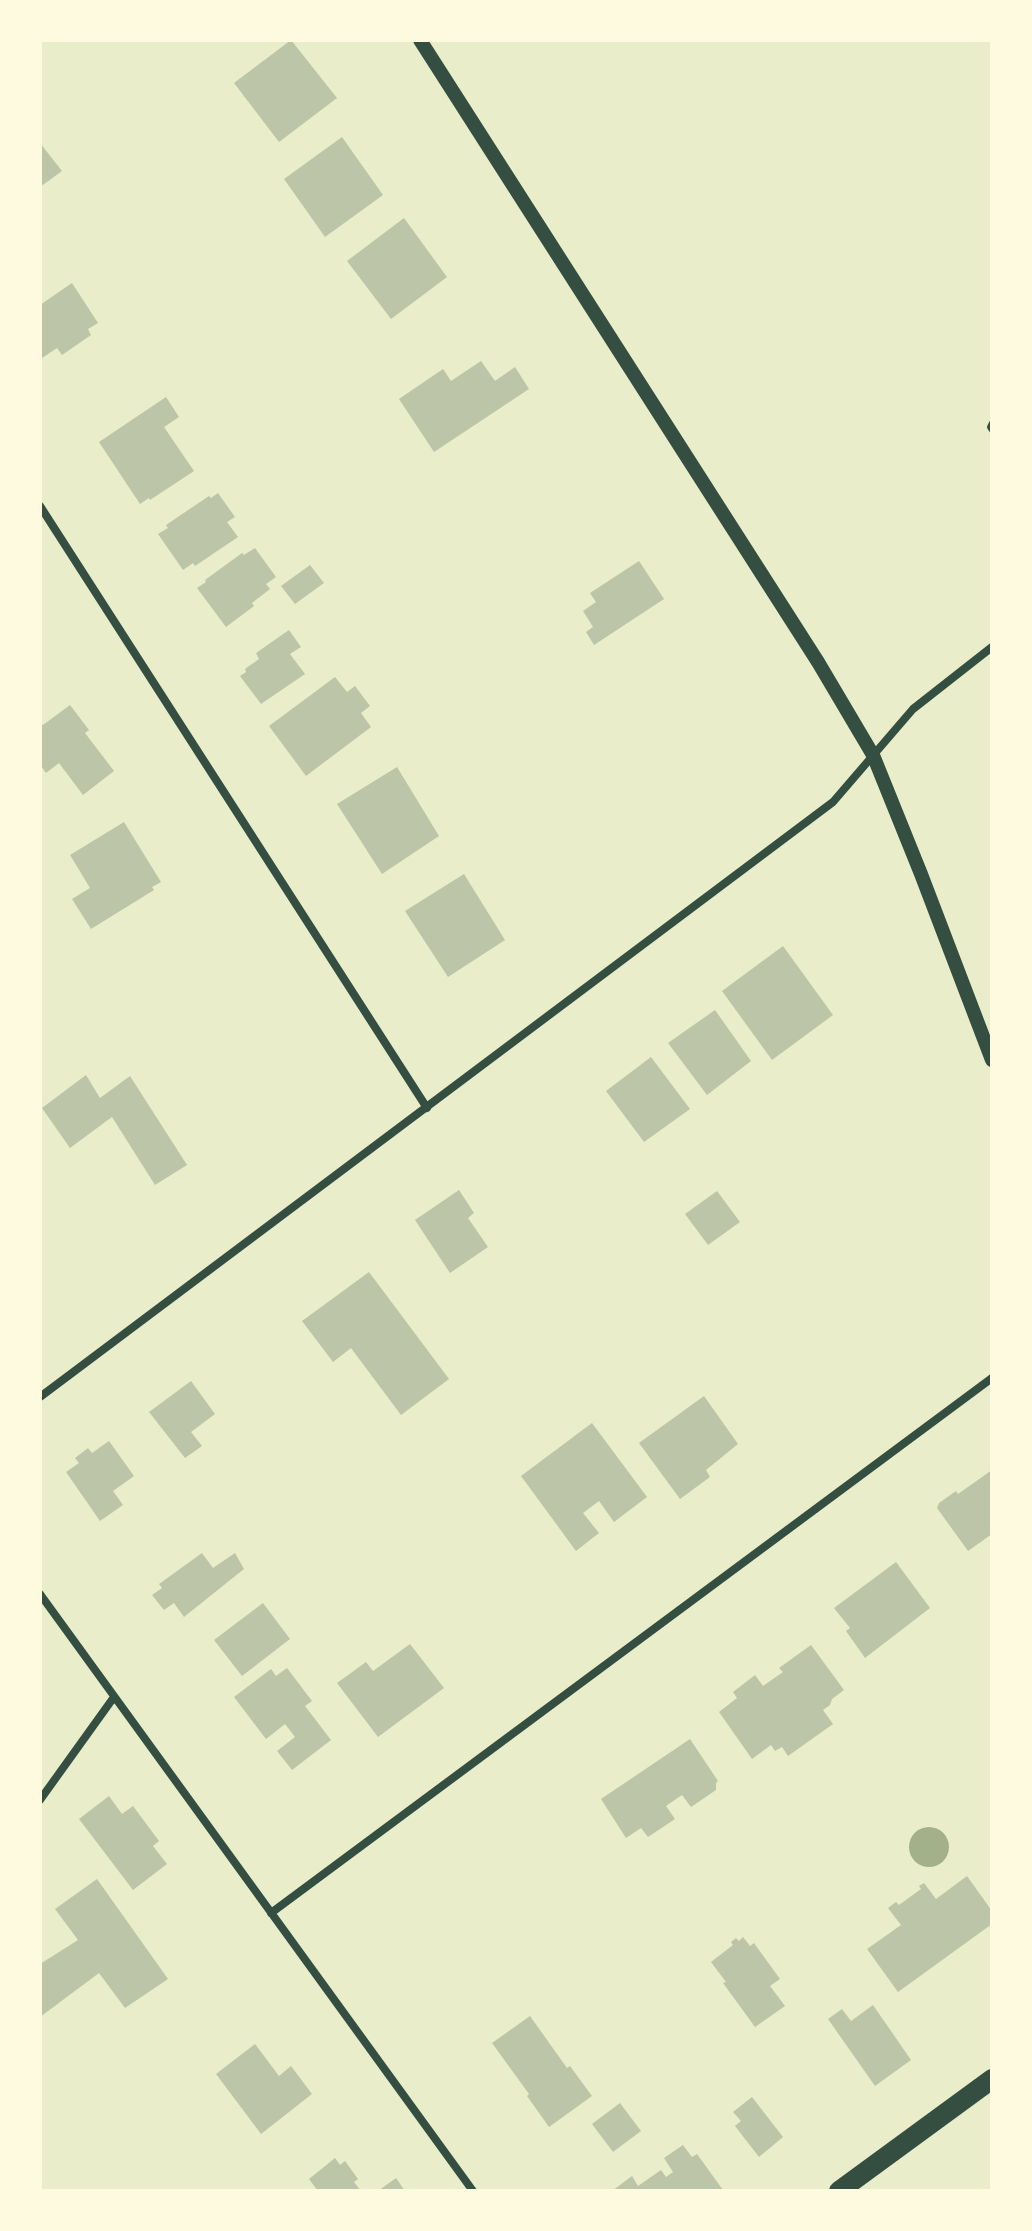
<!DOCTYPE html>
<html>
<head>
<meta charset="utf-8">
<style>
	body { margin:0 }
	#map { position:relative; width:1032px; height:2231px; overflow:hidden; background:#e9edc9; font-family:Helvetica,sans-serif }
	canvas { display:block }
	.frame { position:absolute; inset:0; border:42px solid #fefae0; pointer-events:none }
</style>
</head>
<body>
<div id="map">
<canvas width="1032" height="2231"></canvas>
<div class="frame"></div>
</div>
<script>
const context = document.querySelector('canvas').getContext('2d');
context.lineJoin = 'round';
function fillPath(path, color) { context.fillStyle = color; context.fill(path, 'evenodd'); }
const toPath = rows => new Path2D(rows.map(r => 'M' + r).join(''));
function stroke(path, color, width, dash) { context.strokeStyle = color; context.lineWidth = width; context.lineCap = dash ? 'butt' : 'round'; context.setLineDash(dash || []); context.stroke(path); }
fillPath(toPath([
	'909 1847a20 20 0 1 1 40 0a20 20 0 1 1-40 0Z'
]), '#a3b18a');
fillPath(toPath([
	[291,40,337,98,279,142,234,83],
	[342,137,383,195,325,237,284,179],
	[40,143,62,171,40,187],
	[404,218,447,277,391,319,347,261],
	[72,283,98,323,88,329,91,335,62,355,57,348,42,358,40,354,40,305],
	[481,361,495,381,515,367,529,389,434,452,399,399,443,369,451,381],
	[166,397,179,417,164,427,194,471,150,500,149,498,140,504,99,442],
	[218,493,235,517,227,522,238,537,195,566,193,563,183,570,158,534,168,528,166,525,209,496,211,498],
	[255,548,276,577,266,584,270,589,252,603,254,606,226,627,197,588,206,582,205,580,242,553,244,555],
	[639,561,664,599,594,645,586,632,593,627,583,611,596,602,590,593],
	[310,565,324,583,295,604,281,586],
	[289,630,301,647,290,654,305,674,261,704,240,676,246,672,245,669,259,659,256,653],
	[335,677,347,692,355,686,370,706,361,713,371,727,306,776,269,726],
	[70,705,89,730,85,733,114,771,83,795,59,763,46,773,41,766,40,767,40,721,43,725],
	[397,767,439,836,382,874,337,804],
	[124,822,161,882,152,887,154,890,91,929,72,899,90,888,70,855],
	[464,874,505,940,448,977,405,911],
	[783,946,833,1015,772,1060,722,991],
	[715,1010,751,1061,707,1095,668,1043],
	[651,1057,690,1109,644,1142,606,1091],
	[86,1075,100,1098,130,1076,187,1165,155,1185,112,1117,70,1148,42,1108],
	[459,1190,474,1213,468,1218,488,1247,450,1273,415,1220],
	[717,1191,740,1222,708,1245,685,1214],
	[369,1272,449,1379,401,1415,351,1348,333,1362,302,1321],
	[191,1381,215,1414,191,1432,202,1446,185,1458,149,1412],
	[704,1396,738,1444,706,1470,710,1477,680,1499,639,1443],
	[592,1423,647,1497,614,1522,599,1501,583,1513,599,1533,576,1551,521,1476],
	[109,1441,134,1476,113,1491,123,1505,100,1521,66,1472,79,1463,75,1458,88,1448,92,1453],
	[992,1470,992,1534,968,1551,937,1508,939,1503,956,1491,958,1494],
	[202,1553,213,1568,235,1553,244,1569,184,1617,174,1603,164,1610,152,1595,162,1588,159,1584],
	[896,1562,930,1608,865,1658,846,1631,850,1628,834,1608],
	[263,1603,290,1639,242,1676,214,1640],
	[410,1644,444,1688,378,1737,337,1683,366,1662,373,1671],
	[811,1645,844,1690,832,1699,830,1705,823,1710,833,1724,788,1756,782,1747,775,1751,771,1745,752,1759,719,1712,737,1698,733,1692,755,1675,763,1686,783,1672,779,1668],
	[287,1668,312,1701,305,1706,331,1740,292,1770,277,1751,295,1737,285,1724,266,1739,234,1697,271,1669,276,1676],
	[690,1739,718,1781,716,1783,716,1790,691,1807,682,1795,666,1806,675,1819,648,1837,641,1828,626,1838,601,1799],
	[109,1796,122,1814,133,1806,159,1841,153,1846,167,1864,133,1890,79,1819],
	[967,1876,992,1911,992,1924,898,1992,867,1949,901,1925,888,1908,896,1902,899,1905,921,1889,919,1886,924,1883,936,1899],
	[97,1879,168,1979,125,2008,99,1973,40,2017,40,1964,78,1940,55,1909],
	[743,1937,750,1946,754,1943,780,1979,770,1986,785,2006,755,2027,723,1983,726,1982,711,1962,733,1945,731,1942,736,1938,739,1941],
	[873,2005,911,2060,875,2086,828,2019,842,2009,851,2021],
	[530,2016,567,2068,570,2066,592,2096,549,2127,527,2096,529,2094,492,2043],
	[255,2044,279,2076,291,2066,312,2094,261,2134,216,2074],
	[752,2097,783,2137,759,2157,735,2126,741,2121,733,2112],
	[620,2103,641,2131,613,2152,592,2124],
	[683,2145,692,2157,697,2154,723,2190,612,2191,632,2176,638,2186,661,2170,666,2177,673,2172,664,2158],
	[335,2158,340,2165,345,2161,358,2179,354,2182,361,2191,318,2191,309,2179],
	[396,2178,405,2191,378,2191]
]), '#bcc5a7');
stroke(toPath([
	[992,423,990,427,992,430]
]), '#344e41', 6);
stroke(toPath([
	[40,506,427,1108],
	[40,1397,833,802,913,709,992,647],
	[40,1594,473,2191],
	[40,1800,114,1697],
	[271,1913,992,1378]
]), '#344e41', 8);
stroke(toPath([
	[420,40,818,662,873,755,921,874,992,1060]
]), '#344e41', 14);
stroke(toPath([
	[839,2191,992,2079]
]), '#344e41', 20);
</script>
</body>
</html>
